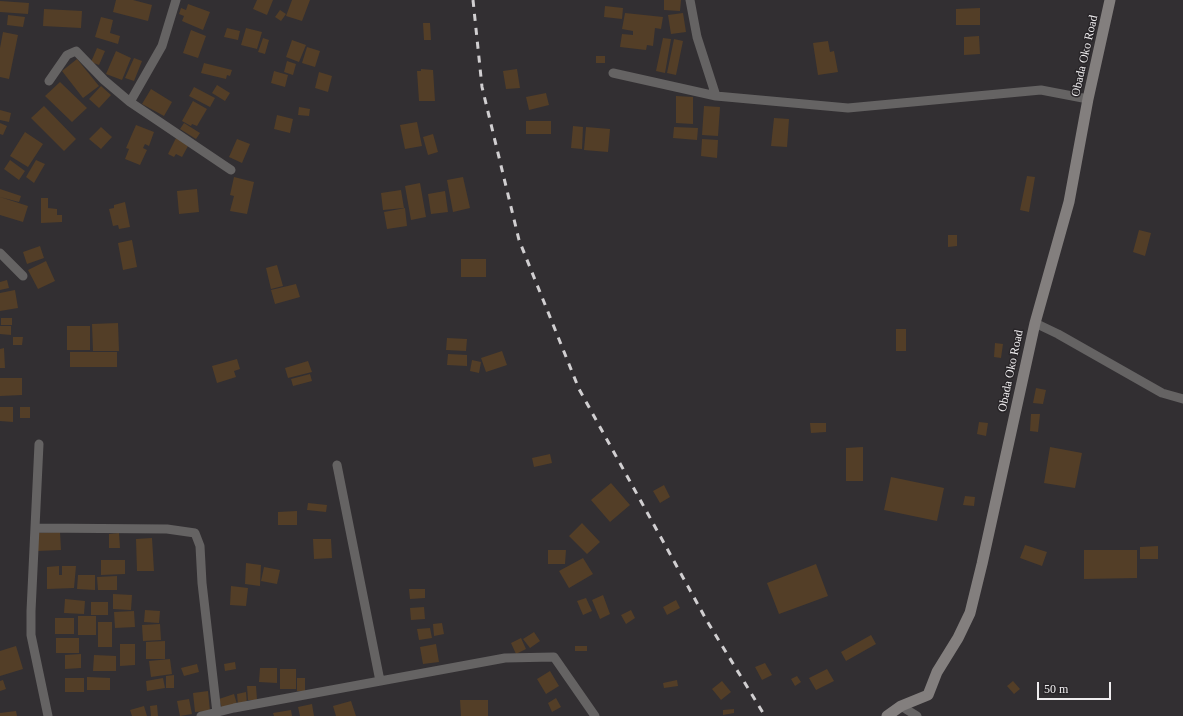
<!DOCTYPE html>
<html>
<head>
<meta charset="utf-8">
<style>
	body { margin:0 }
	#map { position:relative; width:1183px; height:716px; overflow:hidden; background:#322f32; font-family:"Times New Roman",serif }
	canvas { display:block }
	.scale { position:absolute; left:1037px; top:682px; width:74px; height:18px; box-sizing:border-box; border:2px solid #efedef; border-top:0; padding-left:5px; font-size:12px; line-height:14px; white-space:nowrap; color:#efedef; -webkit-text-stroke:3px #282528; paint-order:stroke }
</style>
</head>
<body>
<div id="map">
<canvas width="1183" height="716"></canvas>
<div class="scale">50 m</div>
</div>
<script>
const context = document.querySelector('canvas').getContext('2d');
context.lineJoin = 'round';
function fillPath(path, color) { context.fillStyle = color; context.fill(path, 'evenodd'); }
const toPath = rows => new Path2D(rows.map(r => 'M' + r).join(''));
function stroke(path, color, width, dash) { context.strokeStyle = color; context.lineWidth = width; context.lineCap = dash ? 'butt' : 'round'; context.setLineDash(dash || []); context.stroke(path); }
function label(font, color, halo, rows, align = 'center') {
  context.font = font + ' "Times New Roman",serif'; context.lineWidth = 3; context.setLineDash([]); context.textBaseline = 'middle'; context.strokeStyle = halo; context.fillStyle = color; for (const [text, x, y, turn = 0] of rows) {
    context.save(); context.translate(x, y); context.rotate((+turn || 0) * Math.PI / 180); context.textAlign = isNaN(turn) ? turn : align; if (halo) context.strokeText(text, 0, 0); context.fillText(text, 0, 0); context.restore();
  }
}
fillPath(toPath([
	[116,0,133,0,152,5,148,21,113,12],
	[257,0,273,0,267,15,253,9],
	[292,0,310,0,302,21,286,16],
	[664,0,681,0,680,11,664,10],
	[0,1,29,3,28,14,0,12],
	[188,4,210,12,203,30,182,21,184,16,179,14,181,8,186,10],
	[605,6,623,8,622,19,604,17],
	[980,8,980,25,956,25,956,9],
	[44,9,82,11,81,28,43,26],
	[280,10,286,14,281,21,275,17],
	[625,13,663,17,661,29,655,28,653,46,647,45,646,50,620,47,622,34,633,35,633,31,622,29],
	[683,13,686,32,671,34,668,15],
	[8,15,25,17,23,27,7,25],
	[101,17,113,20,110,33,120,36,118,44,95,37],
	[423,23,430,23,431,40,424,40],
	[227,28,240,31,238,40,224,37],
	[246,28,262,32,257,49,241,45],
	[191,30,206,36,198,58,183,53],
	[3,32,18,35,9,79,0,77,0,48],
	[979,36,980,54,964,55,964,37],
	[263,38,269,40,265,54,258,52],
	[663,38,671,39,665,73,656,71],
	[674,39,683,41,676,75,667,73],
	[292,40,306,45,299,62,286,57],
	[828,41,830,52,834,51,838,72,818,75,813,43],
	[307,47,320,51,315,67,302,63],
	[97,48,105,51,99,65,91,62],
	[116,51,131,58,122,80,106,74],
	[596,56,605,56,605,63,596,63],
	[134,58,142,61,134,81,125,78],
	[77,59,99,86,83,98,62,71],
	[287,61,296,64,293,75,284,72],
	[204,63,232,70,230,76,227,75,226,79,201,73],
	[421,69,433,70,435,101,419,101,417,71,421,71],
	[517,69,520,88,506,89,503,71],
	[274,71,288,75,285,87,271,83],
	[319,72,332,76,328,92,315,88],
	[60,82,87,108,72,122,45,96],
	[217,85,230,93,225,101,212,93],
	[101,86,111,95,99,108,89,99],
	[194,87,215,98,210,107,189,96],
	[151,89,172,102,164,116,142,104],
	[546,93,549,105,529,110,526,97],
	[676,96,693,97,693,124,676,123],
	[193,101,207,109,197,126,192,124,191,126,182,121],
	[44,106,76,139,64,151,31,118],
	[704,106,720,107,718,136,702,135],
	[299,107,310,109,309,116,298,115],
	[0,110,11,113,9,122,0,120],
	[277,115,293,119,290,133,274,129],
	[774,118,789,119,787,147,771,146],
	[526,121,551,121,551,134,526,134],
	[417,122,422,146,405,149,400,125],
	[0,123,7,126,3,135,0,134],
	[184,123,200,133,196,139,180,129],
	[136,125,154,132,149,146,145,144,143,148,147,150,140,165,125,159,129,149,126,148],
	[573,126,583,127,582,149,571,148],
	[101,127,112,137,101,149,89,139],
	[586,127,610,129,608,152,584,150],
	[674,127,698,128,697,140,673,138],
	[25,132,43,144,28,167,10,156],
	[433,134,438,152,428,155,423,137],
	[176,138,188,146,182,157,176,154,174,157,168,154],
	[237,139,250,144,242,163,229,157],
	[702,139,718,140,717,158,701,156],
	[10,160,25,171,19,180,4,169],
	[36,160,45,164,34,183,26,177],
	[1027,176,1035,177,1029,212,1020,210],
	[234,177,254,182,247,214,230,211,234,196,230,195],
	[463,177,470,208,453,212,447,180],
	[420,183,426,217,411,220,405,186],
	[0,189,21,196,19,202,0,197],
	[197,189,199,212,179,214,177,191],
	[401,190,404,208,383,210,381,193],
	[445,191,448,212,431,214,428,194],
	[0,197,28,206,23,222,0,215],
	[41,198,48,198,48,208,57,209,57,215,62,215,62,222,41,223],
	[125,202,130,227,119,229,118,225,113,226,109,209,114,208,114,205],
	[405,208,407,226,387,229,384,212],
	[1139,230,1151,233,1145,256,1133,252],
	[948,235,957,235,957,246,948,247],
	[132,240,137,267,123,270,118,243],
	[40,246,44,258,27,264,23,252],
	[461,259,486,259,486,277,461,277],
	[46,261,55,281,38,289,28,270],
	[277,265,283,286,271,289,266,268],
	[7,280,9,288,0,290,0,282],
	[296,284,300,297,275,304,271,290],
	[15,290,18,308,0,311,0,293],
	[1,318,12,318,12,325,1,325],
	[118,323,119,351,93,351,92,324],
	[0,326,11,326,11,335,0,334],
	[67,326,90,326,90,350,67,350],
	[896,329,906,329,906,351,896,351],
	[13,337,23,337,22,345,13,345],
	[447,338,467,339,466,351,446,350],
	[995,343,1003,344,1001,358,994,357],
	[4,348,5,368,0,368,0,349],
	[502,351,507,365,486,372,481,358],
	[70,352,117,352,117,367,70,367],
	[448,354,467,355,467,366,447,365],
	[237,359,240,369,234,371,236,377,217,383,212,366],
	[472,360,481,362,479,373,470,371],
	[308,361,312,372,288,378,285,368],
	[310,374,312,381,293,386,291,379],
	[0,378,22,378,22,395,0,396],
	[1036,388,1046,390,1043,404,1033,403],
	[0,407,13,407,13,422,0,421],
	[20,407,30,407,30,418,20,418],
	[1031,414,1040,414,1038,432,1030,431],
	[979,422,988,423,986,436,977,434],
	[810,423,826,423,826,432,811,433],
	[863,447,863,481,846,481,846,448],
	[1050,447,1082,453,1075,488,1044,483],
	[550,454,552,463,534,467,532,458],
	[891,477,944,488,937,521,884,510],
	[611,483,630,505,610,522,591,500],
	[664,485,670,497,660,503,653,491],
	[965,496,975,497,974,506,963,505],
	[308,503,327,505,326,512,307,510],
	[297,511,297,525,278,525,278,512],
	[582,523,600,542,587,554,569,536],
	[60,532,61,550,37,551,36,533],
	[119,533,120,548,109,548,109,534],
	[152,538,154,571,137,571,136,539],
	[313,539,331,539,332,558,314,559],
	[1025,545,1047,552,1042,566,1020,558],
	[1158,546,1158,559,1140,559,1140,547],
	[548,550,566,550,565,564,548,564],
	[1084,550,1137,550,1137,578,1084,579],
	[583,558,593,574,569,588,559,571],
	[101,560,125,560,125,574,101,575],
	[246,563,261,565,260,586,245,584],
	[816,564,828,596,779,614,767,583],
	[59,566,59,575,62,575,62,566,76,566,74,588,47,589,47,567],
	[264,567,280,570,277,584,261,581],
	[78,575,95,575,95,590,77,589],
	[117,576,117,590,98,590,97,577],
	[231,586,248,588,246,606,230,605],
	[409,589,425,589,425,598,410,599],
	[113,594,132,595,131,610,113,609],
	[603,595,610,614,600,619,592,600],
	[586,598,592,611,583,615,577,601],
	[65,599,85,601,84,614,64,613],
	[676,600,680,608,667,615,663,607],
	[91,602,108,602,108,615,91,615],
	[424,607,425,619,411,620,410,608],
	[145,610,160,611,159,623,144,622],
	[631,610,635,618,626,624,621,615],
	[134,611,135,627,115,628,114,612],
	[78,616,96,616,96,635,78,635],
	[55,618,74,618,74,634,55,634],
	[98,622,112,622,112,647,98,647],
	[442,623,444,634,434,636,433,624],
	[160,624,161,640,143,641,142,625],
	[430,628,432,638,419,640,417,629],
	[534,632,540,641,530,648,523,639],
	[871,635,876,644,846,661,841,652],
	[56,638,79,638,79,653,56,653],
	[521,638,526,649,516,654,511,643],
	[165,641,165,659,146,659,146,642],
	[120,644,135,644,135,665,120,666],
	[436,644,439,662,423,664,420,647],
	[16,646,23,669,0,676,0,651],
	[575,646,587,646,587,651,575,651],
	[81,654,81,668,65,669,65,655],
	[94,655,116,656,116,671,93,671],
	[170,659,172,674,151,677,149,661],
	[235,662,236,669,225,671,224,664],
	[765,663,772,675,762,680,755,667],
	[197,664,199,672,184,676,181,668],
	[260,668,277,668,277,683,259,682],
	[280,669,296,669,296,689,280,689],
	[827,669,834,681,816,690,809,678],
	[550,671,559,686,546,694,537,679],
	[174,675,174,688,166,688,166,676],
	[797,676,801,682,795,686,791,679],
	[87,677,110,678,110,690,87,690],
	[65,678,84,678,84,692,65,692],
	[163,678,165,688,147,691,146,681],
	[297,678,305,678,305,691,297,691],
	[3,680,6,689,0,691,0,681],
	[677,680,678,686,664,688,663,683],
	[722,681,731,692,721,700,712,689],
	[1013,681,1020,689,1014,694,1007,686],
	[247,686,256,686,257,700,248,700],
	[208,691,210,711,195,712,193,693],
	[246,692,247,704,238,705,237,694],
	[234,694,237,704,222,708,219,699],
	[556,698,561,707,552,712,548,703],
	[189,699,192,714,180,716,177,701],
	[460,700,488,700,488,716,461,716],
	[351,701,356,716,336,716,333,706],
	[312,704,314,716,300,716,298,707],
	[157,705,158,716,151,716,150,706],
	[144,706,147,716,132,716,130,710],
	[734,709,734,713,723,715,723,710],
	[291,710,292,716,274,716,273,713],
	[16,711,17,716,0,716,0,713]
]), '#533e27');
stroke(toPath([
	[690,0,697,37,716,96],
	[613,73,716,96,848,108,1041,90,1088,99],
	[49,81,67,55,76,51,104,80,130,102,231,170],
	[130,102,162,46,176,0],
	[0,253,23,276],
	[1035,323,1058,334,1162,393,1183,399],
	[39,444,31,611,31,635,48,716],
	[337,465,380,681],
	[35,528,167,529,195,533,200,546,202,583,217,713],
	[901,706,917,716],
	[201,716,234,708,505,658,554,657,595,716]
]), '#656363', 9);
stroke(toPath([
	[887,716,901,706,928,695,937,672,958,638,970,613,982,564,1035,323,1069,202,1088,99,1110,0]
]), '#837f7e', 11);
stroke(toPath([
	[473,0,482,87,519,240,579,389,707,621,765,716]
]), '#d1cfd1', 3, [7, 7]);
label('12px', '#efedef', '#282528', [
	["Obada Oko Road",1085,56,-77],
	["Obada Oko Road",1011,371,-78]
]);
</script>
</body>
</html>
